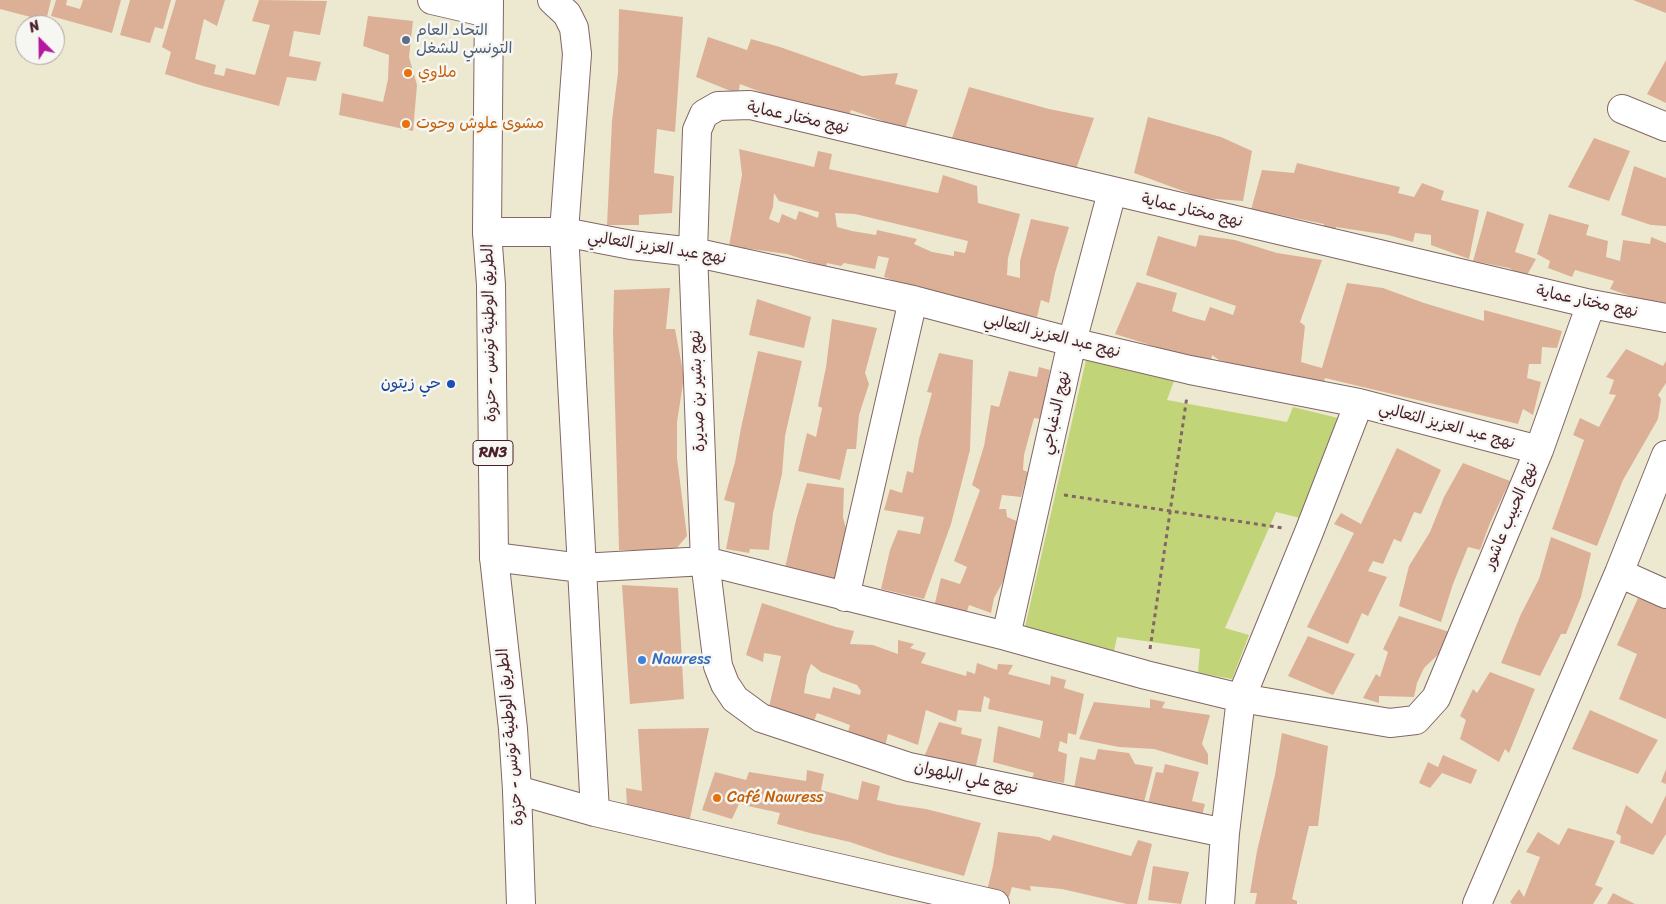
<!DOCTYPE html>
<html>
<head>
<meta charset="utf-8">
<style>
	body { margin:0 }
	#map { position:relative; width:1666px; height:904px; overflow:hidden; background:#ede9d1; font-family:Sriracha,sans-serif }
	canvas { display:block }
	.north { position:absolute; left:15px; top:15px; width:50px; height:50px; box-sizing:border-box; background:#f6f6f2; border:1px solid #b1a0a2; border-radius:50%; rotate:337deg; font-size:14px; font-weight:700; line-height:20px; text-align:center; color:#4a1f2b }
	.north::after { content:''; display:block; margin:auto; width:18px; height:22px; background:#b5179e; clip-path:polygon(50% 0,100% 100%,50% 72%,0 100%) }
</style>
</head>
<body>
<div id="map">
<canvas width="1666" height="904"></canvas>
<div class="north">N</div>
</div>
<script>
const context = document.querySelector('canvas').getContext('2d');
context.lineJoin = 'round';
function fillPath(path, color) { context.fillStyle = color; context.fill(path, 'evenodd'); }
const toPath = rows => new Path2D(rows.map(r => 'M' + r).join(''));
function stroke(path, color, width, dash) { context.strokeStyle = color; context.lineWidth = width; context.lineCap = dash ? 'butt' : 'round'; context.setLineDash(dash || []); context.stroke(path); }
function label(font, color, halo, rows, align = 'center') {
  context.font = font + ' Sriracha,"Playpen Sans Arabic",sans-serif'; context.lineWidth = 5; context.setLineDash([]); context.textBaseline = 'middle'; context.strokeStyle = halo; context.fillStyle = color; for (const [text, x, y, turn = 0] of rows) {
    context.save(); context.translate(x, y); context.rotate((+turn || 0) * Math.PI / 180); context.textAlign = isNaN(turn) ? turn : align; if (halo) context.strokeText(text, 0, 0); context.fillText(text, 0, 0); context.restore();
  }
}
fillPath(toPath([
	[1086,360,1174,381,1167,400,1287,422,1293,407,1342,419,1300,518,1276,512,1225,628,1249,635,1232,679,1198,673,1200,649,1117,637,1113,656,1024,631]
]), '#c1d578');
fillPath(toPath([
	[0,0,51,0,46,21,0,9],
	[56,0,67,0,66,5,80,9,83,0,121,0,112,33,51,16],
	[130,0,171,0,163,29,155,27,150,43,120,35],
	[176,0,225,0,217,26,204,19,195,59,216,65,214,74,224,76,226,68,255,75,270,25,252,21,259,0,327,1,320,35,294,31,289,56,321,62,316,81,287,77,279,106,203,86,165,74,171,52,162,47],
	[1633,0,1666,0,1666,13],
	[619,9,683,17,675,132,657,129,654,173,674,176,672,213,639,215,639,225,607,225,612,121,618,73],
	[368,16,413,21,409,57,417,85,413,131,339,115,342,93,383,102,388,79,389,55,363,46],
	[708,37,747,50,751,39,780,47,862,76,898,73,895,84,918,90,904,132,881,126,883,121,851,110,849,115,771,96,740,84,738,94,696,77],
	[1666,60,1666,103,1647,94],
	[969,87,1049,109,1094,118,1075,172,952,138],
	[1148,117,1221,137,1252,151,1243,201,1202,198,1134,173],
	[1594,138,1630,151,1609,201,1568,187],
	[739,149,814,167,818,151,832,154,829,169,938,193,943,175,977,186,978,203,1020,214,1008,258,1007,275,1020,278,1020,261,1031,219,1069,227,1055,273,1049,303,1041,300,1037,317,997,309,906,285,884,277,889,258,878,256,875,269,844,263,841,266,827,263,826,267,787,254,729,246,742,175],
	[774,193,779,201,819,212,818,218,799,211,796,220,782,214,779,223,769,219,773,207],
	[835,213,855,214,968,241,965,253,954,251,954,256,932,252,914,244,917,239,877,230,876,235,852,231,837,227],
	[1297,163,1400,187,1398,193,1414,197,1422,183,1444,191,1441,200,1479,210,1469,259,1431,245,1431,235,1415,233,1413,242,1388,235,1336,227,1334,237,1321,234,1324,224,1275,214,1272,220,1249,217,1262,170,1294,173],
	[1634,166,1666,178,1666,226,1651,225,1621,215],
	[1487,211,1524,224,1515,252,1536,259,1526,277,1509,268,1473,261],
	[1549,214,1589,225,1586,235,1608,241,1606,257,1620,261,1623,240,1650,244,1651,237,1666,243,1666,302,1664,308,1610,289,1614,281,1575,270,1572,277,1548,268,1550,261,1537,254],
	[1199,235,1235,240,1277,253,1322,260,1300,322,1305,326,1301,362,1311,365,1322,368,1347,283,1383,288,1424,303,1484,321,1484,310,1562,331,1557,348,1542,347,1541,364,1529,364,1527,378,1541,382,1533,415,1523,409,1518,424,1325,378,1323,386,1256,371,1219,360,1212,355,1211,362,1163,349,1115,334,1137,282,1177,293,1172,311,1190,317,1205,321,1210,307,1233,315,1236,306,1146,275,1158,236,1196,247],
	[670,288,666,329,675,329,684,377,677,422,677,458,687,536,675,550,619,550,613,332,614,290],
	[757,299,811,317,804,348,749,335],
	[832,319,877,328,865,373,869,384,859,415,856,449,847,449,840,480,798,471,807,433,816,437,822,408,818,406,826,367],
	[1626,349,1663,366,1666,361,1666,383,1658,395,1661,399,1658,419,1623,480,1597,546,1552,529,1584,440,1573,435,1580,418,1599,427,1616,395,1609,394,1614,380,1606,377],
	[758,351,802,361,785,436,782,474,773,513,769,550,750,549,749,553,726,549,735,503,724,500,735,462,741,428],
	[939,353,973,360,970,450,951,524,924,599,881,589,890,550,898,530,920,534,924,517,884,510,890,489,902,493,907,471,913,473,919,439,932,393,927,392],
	[1039,367,1050,370,1041,419,1034,418,1024,455,1023,470,1028,472,1021,497,1002,495,999,509,1006,509,1007,517,1019,522,1006,576,994,598,991,613,969,605,966,614,933,611,941,578,960,584,967,567,954,561,980,490,972,485,984,446,991,405,999,407,1009,371,1037,377],
	[1397,448,1441,470,1421,514,1414,512,1401,542,1394,539,1383,564,1373,561,1368,571,1387,577,1368,616,1362,613,1348,644,1307,627,1354,533,1334,524,1341,513,1361,524],
	[1463,463,1510,481,1490,523,1480,550,1468,547,1453,584,1441,622,1399,606,1409,566,1430,532,1444,497],
	[807,483,844,488,843,517,847,533,840,574,825,586,784,572,796,520],
	[1551,537,1591,553,1581,597,1566,634,1561,634,1540,676,1501,663,1521,614,1539,579],
	[622,585,678,588,684,699,630,704],
	[1638,598,1666,609,1666,719,1619,699,1637,654,1617,645],
	[762,603,836,627,854,631,850,644,873,645,898,654,898,640,914,644,910,648,926,653,921,663,966,676,967,671,975,674,977,663,997,670,998,664,1013,665,1008,674,1050,685,1051,676,1066,680,1064,688,1084,694,1076,735,1068,733,1067,744,1060,741,1058,751,1067,754,1064,783,1032,778,1034,773,993,762,998,726,1040,738,1043,721,988,709,990,699,984,696,981,712,958,710,956,722,926,710,918,745,888,734,885,746,848,732,850,725,817,713,812,727,768,711,781,656,764,653,763,662,746,655],
	[811,664,821,672,857,685,861,691,860,695,833,687,830,699,804,693,807,675],
	[1399,616,1456,634,1449,644,1424,668,1417,683,1414,697,1379,696,1379,703,1363,698,1376,674,1380,677,1388,652,1383,649],
	[1308,636,1355,654,1333,695,1288,676],
	[1490,672,1535,689,1509,753,1505,749,1499,762,1460,739,1466,720,1460,716,1473,689,1477,693],
	[1150,699,1165,702,1162,708,1210,715,1202,744,1208,754,1208,765,1154,749,1119,747,1079,739,1094,702,1150,708],
	[1590,710,1658,740,1638,774,1572,749],
	[939,722,962,728,961,734,982,739,975,770,924,757],
	[709,728,689,823,627,806,626,788,642,791,638,729],
	[1282,733,1328,746,1318,826,1309,826,1292,899,1297,901,1297,904,1255,904,1257,893,1250,893,1257,851,1275,775],
	[1098,749,1129,753,1135,764,1153,767,1143,806,1074,788,1080,757,1095,760],
	[1443,755,1477,770,1471,784,1442,773,1430,788,1419,783,1428,762,1438,767],
	[1165,764,1199,772,1192,801,1205,804,1200,824,1147,808,1156,772,1163,773],
	[1666,769,1666,784,1661,782],
	[807,770,824,774,821,790,858,800,862,781,880,786,877,800,898,805,926,809,981,823,964,876,888,855,850,842,810,833,777,824,780,813,739,804,732,819,702,810,715,772,746,780,749,772,806,781],
	[1666,795,1666,834,1653,855,1620,843,1621,836,1616,833,1626,805,1652,824],
	[1568,828,1615,841,1595,885,1603,888,1593,904,1512,904,1510,902,1519,889,1524,897,1540,857,1526,852,1538,832,1559,845],
	[998,832,1039,837,1050,841,1053,835,1131,856,1138,840,1152,844,1137,904,1127,904,1062,889,1030,886,1031,891,1012,887,1009,897,987,891,993,866],
	[1153,866,1189,872,1181,904,1148,900],
	[1613,893,1635,904,1607,904]
]), '#dcb096');
const minor = toPath([
	[432,0,488,13],
	[552,0,567,14,574,28,577,54,564,232,595,812],
	[1622,109,1666,127],
	[487,232,564,232,631,245,693,252,913,300,1072,342,1190,370,1359,403,1539,450],
	[494,557,581,568,705,561,1006,636,1146,675,1241,698,1390,723,1416,720,1436,698,1539,450,1591,304],
	[1619,573,1666,594],
	[845,597,913,300],
	[1006,636,1072,342,1112,192],
	[517,790,595,812,995,904],
	[1225,833,909,767,761,718,735,699,725,684,718,666,705,561,693,252,697,130,704,114,718,106,750,105,1591,304,1666,318],
	[1220,904,1225,833,1241,698,1309,532,1359,403],
	[1477,904,1619,573,1666,455]
]);
const major = toPath([
	[489,0,487,232,491,285,494,557,513,729,517,790,521,904]
]);
stroke(minor, '#836665', 30);
stroke(major, '#836665', 30);
stroke(toPath([
	[1064,495,1283,528],
	[1150,649,1187,396]
]), '#836665', 3, [4, 4]);
stroke(minor, '#fff', 28);
stroke(major, '#fff', 28);
for (const [x, y, r, color] of [
	[406,40,5,"#5c6f8a"],
	[408,73,5,"#e8710a"],
	[406,124,5,"#e8710a"],
	[451,384,5,"#1a4fb4"],
	[642,660,5,"#3f7fe0"],
	[717,798,5,"#e8710a"]
]) { const dot = new Path2D(); dot.arc(x, y, r, 0, 2 * Math.PI); context.fillStyle = color; context.fill(dot); stroke(dot, '#f6f6f2', 2); }
for (const [x, y, w] of [
	[493,453,40]
]) { const box = new Path2D(); box.roundRect(x - w / 2, y - 12.5, w, 25, 4); context.fillStyle = '#f6f6f2'; context.fill(box); stroke(box, '#4a1f2b', 1); }
label('bold 15px', '#4a1f2b', null, [
	["RN3",493,453]
]);
label('16px', '#4e5e75', '#f6f6f2', [
	["التحاد العام",416,31],
	["التونسي للشغل",416,49]
], 'left');
label('16px', '#c56008', '#f6f6f2', [
	["ملاوي",418,73],
	["مشوى علوش وحوت",416,124],
	["Café Nawress",727,798]
], 'left');
label('16px', '#4a1f2b', '#f6f6f2', [
	["نهج مختار عماية",798,118,12],
	["نهج مختار عماية",1192,211,13],
	["نهج عبد العزيز الثعالبي",657,248,9],
	["نهج مختار عماية",1587,302,12],
	["الطريق الوطنية تونس - حزوة",490,333,-91],
	["نهج عبد العزيز الثعالبي",1052,336,14],
	["نهج بشير بن صديرة",698,391,-92],
	["نهج الدغباجي",1056,413,-77],
	["نهج عبد العزيز الثعالبي",1447,426,15],
	["نهج الحبيب عاشور",1511,516,-67],
	["الطريق الوطنية تونس - حزوة",511,737,-95],
	["نهج علي البلهوان",966,778,12]
]);
label('16px', '#164399', '#f6f6f2', [
	["حي زيتون",441,384]
], 'right');
label('16px', '#366cbe', '#f6f6f2', [
	["Nawress",652,660]
], 'left');
</script>
</body>
</html>
